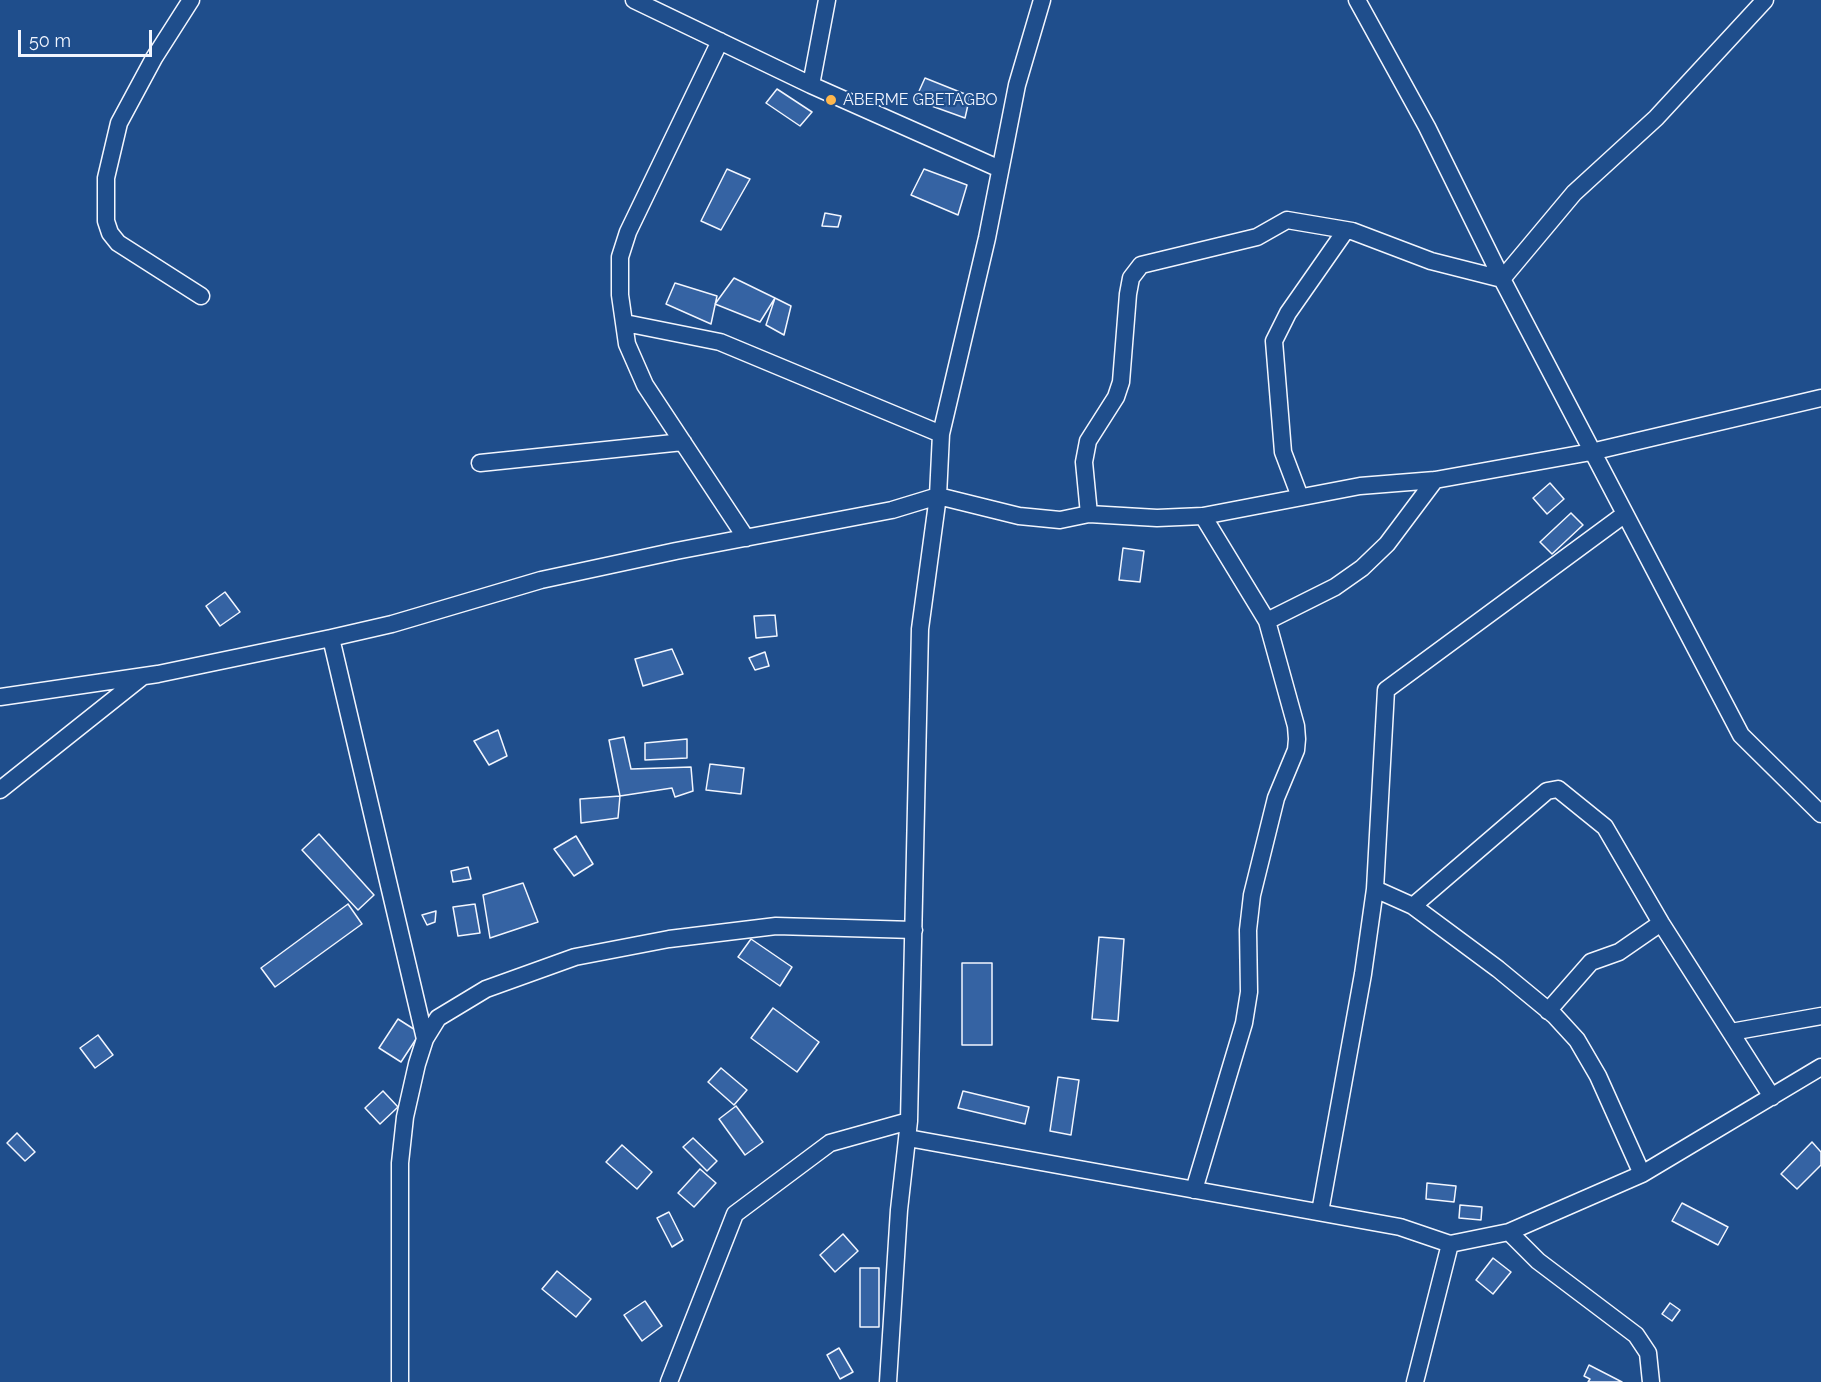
<!DOCTYPE html>
<html>
<head>
<meta charset="utf-8">
<style>
	body { margin:0 }
	#map { position:relative; width:1821px; height:1382px; overflow:hidden; background:#1f4e8c; font-family:Raleway,sans-serif }
	canvas { display:block }
	.scale { position:absolute; left:18px; top:30px; width:134px; height:27px; box-sizing:border-box; border:3px solid #f2f6ff; border-top:0; padding-left:8px; font-size:18px; line-height:21px; white-space:nowrap; color:#f2f6ff; -webkit-text-stroke:4px #1f4e8c; paint-order:stroke }
</style>
</head>
<body>
<div id="map">
<canvas width="1821" height="1382"></canvas>
<div class="scale">50 m</div>
</div>
<script>
const context = document.querySelector('canvas').getContext('2d');
context.lineJoin = 'round';
function fillPath(path, color) { context.fillStyle = color; context.fill(path, 'evenodd'); }
const toPath = rows => new Path2D(rows.map(r => 'M' + r).join(''));
function stroke(path, color, width, dash) { context.strokeStyle = color; context.lineWidth = width; context.lineCap = dash ? 'butt' : 'round'; context.setLineDash(dash || []); context.stroke(path); }
function label(font, color, halo, rows, align = 'center') {
  context.font = font + ' Raleway,sans-serif'; context.lineWidth = 4.5; context.setLineDash([]); context.textBaseline = 'middle'; context.strokeStyle = halo; context.fillStyle = color; for (const [text, x, y, turn = 0] of rows) {
    context.save(); context.translate(x, y); context.rotate((+turn || 0) * Math.PI / 180); context.textAlign = isNaN(turn) ? turn : align; if (halo) context.strokeText(text, 0, 0); context.fillText(text, 0, 0); context.restore();
  }
}
const building = toPath([
	[925,78,970,96,965,118,915,100,925,78],
	[777,89,812,112,800,126,766,103,777,89],
	[727,169,750,179,721,230,701,221,727,169],
	[924,169,967,185,958,215,911,195,924,169],
	[825,213,841,216,838,227,822,226,825,213],
	[734,278,775,298,760,322,715,304,734,278],
	[675,283,717,296,711,324,666,304,675,283],
	[775,298,791,306,784,335,766,325,775,298],
	[1550,483,1564,499,1547,514,1533,498,1550,483],
	[1571,513,1583,525,1552,554,1540,542,1571,513],
	[1123,548,1144,551,1140,582,1119,580,1123,548],
	[225,592,240,612,220,626,206,606,225,592],
	[775,615,777,636,756,638,754,616,775,615],
	[672,649,683,674,643,686,635,659,672,649],
	[765,652,769,666,755,670,749,658,765,652],
	[498,730,507,756,489,765,474,741,498,730],
	[624,737,631,769,691,767,693,791,675,797,672,788,620,796,609,740,624,737],
	[687,739,687,758,645,760,645,743,687,739],
	[710,764,744,768,741,794,706,790,710,764],
	[620,796,618,818,581,823,580,799,620,796],
	[319,834,374,895,358,910,302,850,319,834],
	[576,836,593,864,574,876,554,849,576,836],
	[468,867,471,879,453,882,451,871,468,867],
	[523,883,538,922,490,938,483,895,523,883],
	[348,904,362,924,275,987,261,968,348,904],
	[475,904,480,933,458,936,453,907,475,904],
	[436,911,435,922,427,925,422,915,436,911],
	[1099,937,1124,939,1118,1021,1092,1019,1099,937],
	[751,939,792,967,780,986,738,957,751,939],
	[962,963,992,963,992,1045,962,1045,962,963],
	[773,1008,819,1042,797,1072,751,1038,773,1008],
	[398,1019,420,1033,401,1062,379,1048,398,1019],
	[98,1035,113,1055,95,1068,80,1048,98,1035],
	[721,1068,747,1090,734,1105,708,1082,721,1068],
	[1058,1077,1079,1080,1071,1135,1050,1131,1058,1077],
	[383,1091,398,1107,380,1124,365,1108,383,1091],
	[963,1091,1029,1107,1025,1124,958,1108,963,1091],
	[736,1106,763,1142,745,1155,719,1119,736,1106],
	[17,1133,35,1152,25,1161,7,1143,17,1133],
	[693,1138,717,1161,707,1171,683,1147,693,1138],
	[1812,1142,1821,1152,1821,1165,1797,1189,1781,1174,1812,1142],
	[622,1145,652,1172,637,1189,606,1162,622,1145],
	[700,1169,716,1183,694,1207,678,1193,700,1169],
	[1427,1183,1456,1186,1454,1202,1426,1199,1427,1183],
	[1682,1203,1728,1227,1718,1245,1672,1221,1682,1203],
	[1460,1205,1482,1207,1481,1220,1459,1218,1460,1205],
	[669,1212,683,1240,672,1247,657,1218,669,1212],
	[843,1234,858,1251,835,1272,820,1255,843,1234],
	[1493,1258,1511,1272,1493,1294,1476,1280,1493,1258],
	[860,1268,879,1268,879,1327,860,1327,860,1268],
	[557,1271,591,1299,576,1317,542,1289,557,1271],
	[645,1301,662,1326,642,1341,624,1315,645,1301],
	[1670,1303,1680,1310,1672,1321,1662,1314,1670,1303],
	[839,1348,853,1372,840,1379,827,1355,839,1348],
	[1589,1365,1622,1382,1588,1382,1590,1379,1584,1376,1589,1365]
]);
fillPath(building, '#3563a3');
stroke(building, '#f2f6ff', 1.5);
const street = toPath([
	[191,0,154,58,119,123,106,178,106,221,110,233,118,243,201,296],
	[634,0,811,85,1000,169],
	[1357,0,1427,127,1502,279,1741,735,1821,814],
	[720,41,628,232,620,257,620,295,627,344,645,385,746,538],
	[811,85,827,0],
	[625,323,720,342,941,434],
	[480,463,683,442],
	[1300,497,1283,452,1274,341,1288,313,1346,230],
	[1089,514,1084,462,1088,441,1116,397,1121,382,1128,294,1131,278,1141,265,1257,237,1287,220,1352,231,1431,261,1502,279,1574,193,1656,118,1765,0],
	[1267,621,1335,587,1362,568,1387,544,1435,480],
	[331,638,425,1039],
	[0,697,158,674,331,638,392,624,541,580,676,551,892,510,938,496,1019,516,1060,520,1089,514,1157,518,1203,516,1360,486,1435,480,1591,452,1821,398],
	[0,790,142,677],
	[1375,889,1413,906,1498,969,1555,1016,1577,1040,1598,1076,1642,1174],
	[1413,906,1547,791,1558,789,1605,827,1661,923,1772,1097],
	[1548,1011,1591,962,1619,952,1661,923],
	[1731,1032,1821,1016],
	[908,1138,1400,1227,1450,1244,1509,1232,1642,1174,1821,1067],
	[1194,1190,1244,1023,1249,992,1248,930,1252,895,1276,798,1296,750,1297,739,1296,726,1267,621,1203,516],
	[1320,1212,1363,974,1375,889,1386,690,1625,514],
	[1509,1232,1538,1261,1636,1335,1648,1353,1651,1382],
	[400,1382,400,1163,405,1117,417,1064,425,1039,438,1018,486,989,575,957,669,939,776,926,914,930],
	[669,1382,735,1214,830,1143,909,1121],
	[888,1382,899,1210,909,1121,920,629,938,496,941,434,987,238,1017,85,1042,0],
	[1415,1382,1450,1244]
]);
stroke(street, '#f2f6ff', 19);
stroke(street, '#1f4e8c', 16);
for (const [x, y, r, color] of [
	[831,100,6,"#ffb74d"]
]) { const dot = new Path2D(); dot.arc(x, y, r, 0, 2 * Math.PI); context.fillStyle = color; context.fill(dot); stroke(dot, '#1f4e8c', 2); }
label('16px', '#f2f6ff', '#1f4e8c', [
	["ABERME GBETAGBO",843,100]
], 'left');
</script>
</body>
</html>
